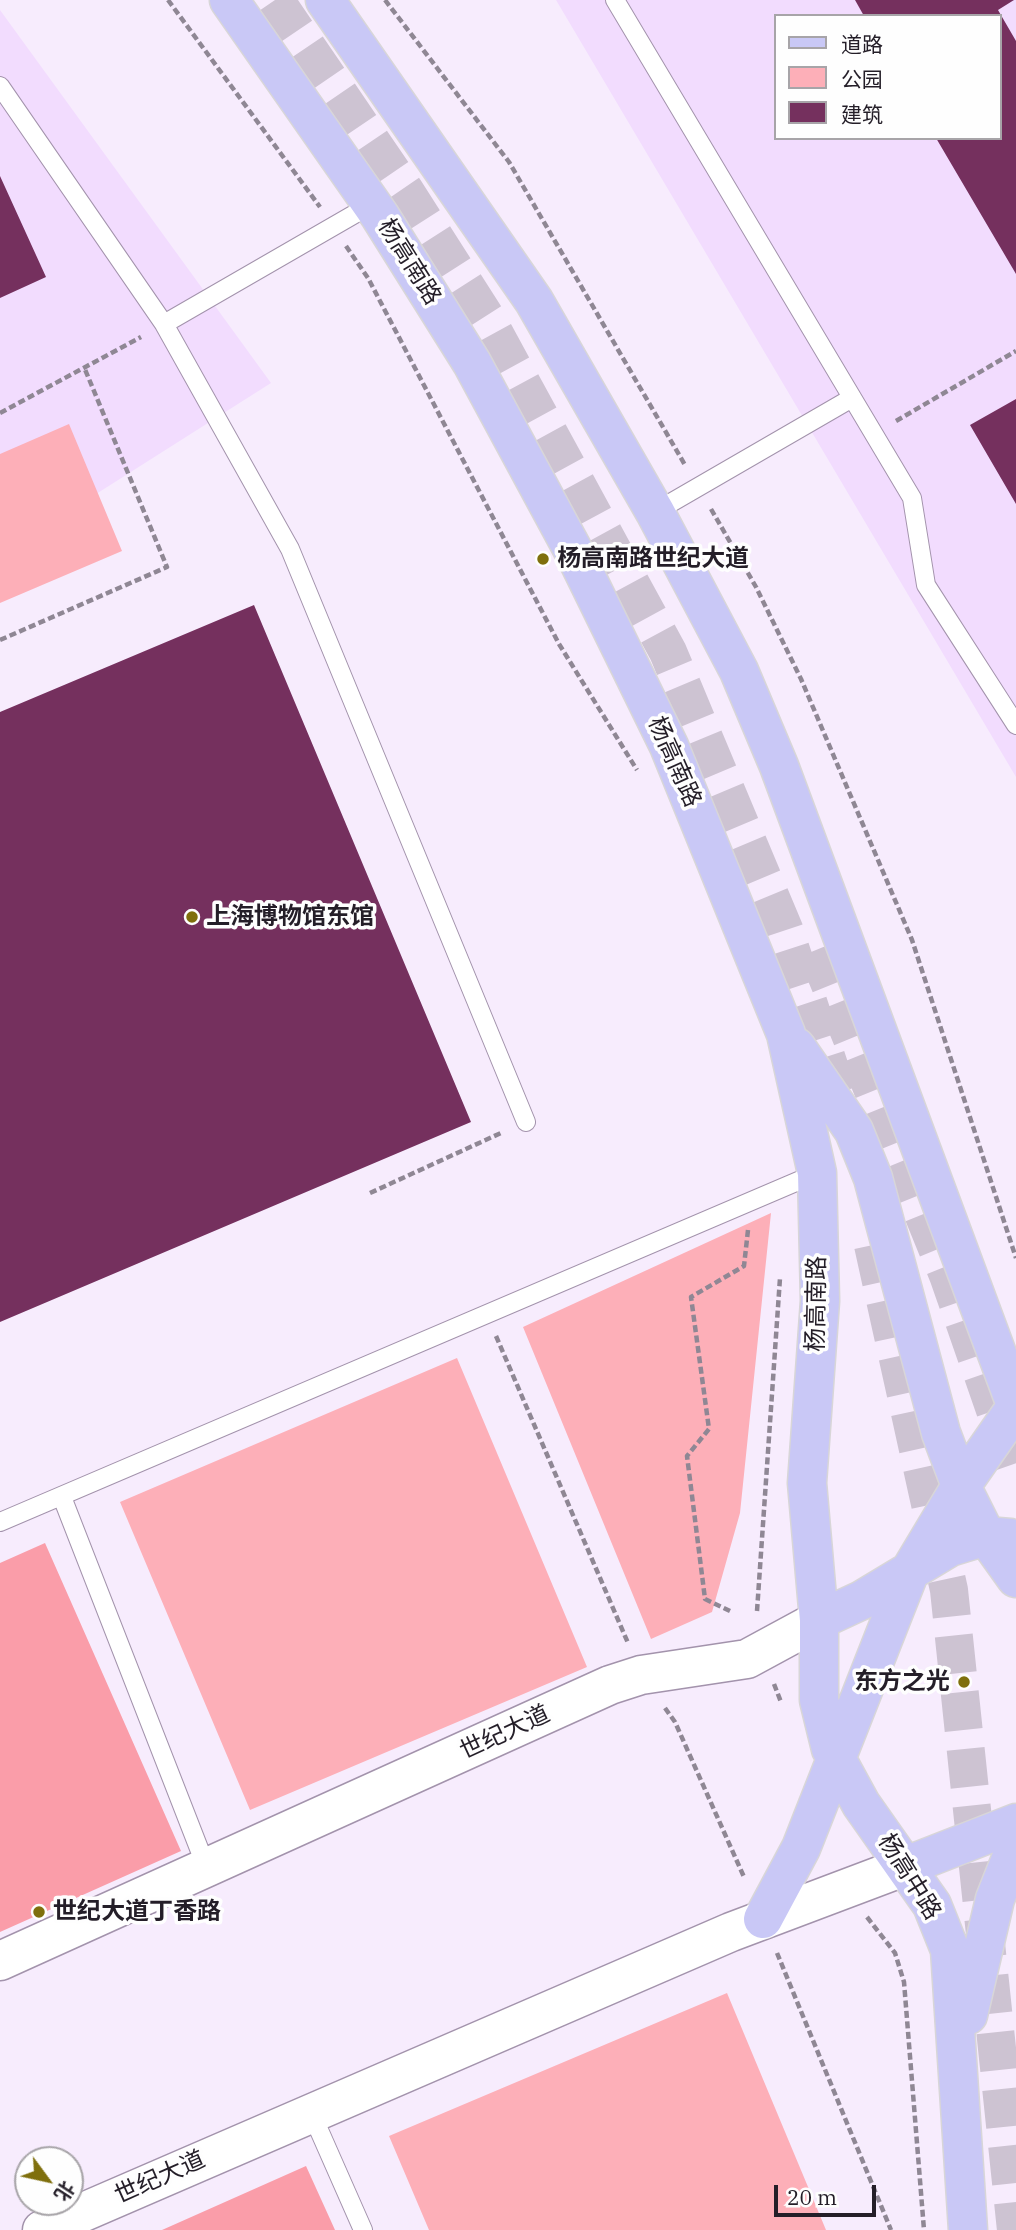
<!DOCTYPE html>
<html>
<head>
<meta charset="utf-8">
<style>
	body { margin:0 }
	#map { position:relative; width:1016px; height:2230px; overflow:hidden; background:#f7ecfd; font-family:"IBM Plex Serif","Noto Sans SC",serif }
	canvas { display:block }
	.legend { position:absolute; left:774px; top:14px; width:228px; height:126px; box-sizing:border-box; background:#fefefe; border:2px solid #a7a4a8; margin:0; padding:9px 12px; list-style:none; font-size:21px; color:#241e28 }
	.legend li { display:flex; align-items:center; gap:14px; height:35px }
	.legend b { width:35px; border:2px solid #a7a4a8 }
	.north { position:absolute; left:14px; top:2146px; width:70px; height:70px; box-sizing:border-box; background:#fefefe; border:2px solid #a7a4a8; border-radius:50%; rotate:123deg; font-size:19px; font-weight:700; line-height:28px; text-align:center; color:#241e28 }
	.north::after { content:''; display:block; margin:auto; width:24px; height:32px; background:#7f6f0d; clip-path:polygon(50% 0,100% 100%,50% 72%,0 100%) }
	.scale { position:absolute; left:774px; top:2185px; width:102px; height:32px; box-sizing:border-box; border:4px solid #241e28; border-top:0; padding-left:9px; font-size:21px; line-height:24px; white-space:nowrap; color:#241e28; -webkit-text-stroke:5px #fefefe; paint-order:stroke }
</style>
</head>
<body>
<div id="map">
<canvas width="1016" height="2230"></canvas>
<ul class="legend">
<li><b style="height:9px;background:#c9c8f6"></b>道路</li>
<li><b style="height:19px;background:#fdafb8"></b>公园</li>
<li><b style="height:19px;background:#75305e"></b>建筑</li>
</ul>
<div class="north">北</div>
<div class="scale">20 m</div>
</div>
<script>
const context = document.querySelector('canvas').getContext('2d');
context.lineJoin = 'round';
function fillPath(path, color) { context.fillStyle = color; context.fill(path, 'evenodd'); }
const toPath = rows => new Path2D(rows.map(r => 'M' + r).join(''));
function stroke(path, color, width, dash) { context.strokeStyle = color; context.lineWidth = width; context.lineCap = dash ? 'butt' : 'round'; context.setLineDash(dash || []); context.stroke(path); }
function label(font, color, halo, rows, align = 'center') {
  context.font = font + ' "IBM Plex Serif","Noto Sans SC",serif'; context.lineWidth = 7; context.setLineDash([]); context.textBaseline = 'middle'; context.strokeStyle = halo; context.fillStyle = color; for (const [text, x, y, turn = 0] of rows) {
    context.save(); context.translate(x, y); context.rotate((+turn || 0) * Math.PI / 180); context.textAlign = isNaN(turn) ? turn : align; if (halo) context.strokeText(text, 0, 0); context.fillText(text, 0, 0); context.restore();
  }
}
fillPath(toPath([
	[556,0,1016,0,1016,777],
	[776,16,1000,16,1000,138,776,138],
	[0,10,271,383,0,555]
]), '#f2dcfe');
fillPath(toPath([
	[69,424,122,551,0,603,0,454],
	[771,1213,740,1513,712,1612,651,1639,523,1327],
	[457,1358,587,1667,250,1810,120,1502],
	[727,1993,826,2230,429,2230,389,2136]
]), '#fdafb8');
fillPath(toPath([
	[45,1543,181,1851,0,1932,0,1563],
	[306,2166,335,2230,162,2230]
]), '#fa9da9');
fillPath(toPath([
	[855,0,1014,0,998,10,1016,41,1016,274,936,138,1000,138,1000,16,864,16],
	[0,176,46,277,0,298],
	[1016,399,1016,504,970,425],
	[254,605,471,1122,0,1322,0,712]
]), '#75305e');
stroke(toPath([
	[275,0,405,191,486,318,668,652,784,929,844,1111],
	[816,950,948,1275,1016,1470],
	[873,1245,949,1590,1016,2230]
]), '#cdc3d2', 38, [38, 19]);
const service = toPath([
	[615,0,912,498,926,585,1016,725],
	[0,86,164,324,290,549,526,1122],
	[164,324,372,204],
	[655,512,852,398],
	[62,1497,207,1869],
	[0,1522,817,1173],
	[311,2112,363,2230]
]);
const tertiary = toPath([
	[0,1961,610,1685,641,1675,747,1659,819,1620],
	[42,2230,731,1932,906,1866]
]);
const primary = toPath([
	[229,0,380,216,472,363,574,552,669,746,786,1034,817,1173,820,1301,807,1483,819,1620,819,1700,831,1749,861,1804,932,1905,950,1950,968,2230],
	[325,0,534,301,655,512,739,671,779,766,1016,1405],
	[796,1047,854,1131,873,1178,941,1433,961,1486,986,1536,1016,1578],
	[819,1620,862,1600,950,1547,986,1536,1010,1538],
	[906,1866,1016,1823],
	[763,1919,801,1848,910,1571,961,1486,1016,1407],
	[968,2015,995,1899,1016,1846]
]);
stroke(service, '#a393ac', 20);
stroke(tertiary, '#a393ac', 41);
stroke(primary, '#d8d6d8', 41);
stroke(toPath([
	[168,0,320,207],
	[385,0,509,162,685,465],
	[346,246,368,278,559,644,637,770],
	[0,413,141,337],
	[896,421,1016,351],
	[711,509,756,587,801,679,912,940,1016,1258],
	[0,640,167,567,84,367],
	[370,1193,503,1132],
	[496,1336,628,1643],
	[730,1611,705,1599,687,1456,709,1429,691,1297,744,1266,748,1230],
	[757,1611,780,1278],
	[774,1684,781,1702],
	[665,1708,675,1722,744,1877],
	[867,1917,895,1953,904,1982,924,2230],
	[777,1953,891,2230]
]), '#8f8794', 4.5, [7, 3.5]);
stroke(service, '#fff', 18);
stroke(tertiary, '#fff', 38);
stroke(primary, '#c9c8f6', 38);
for (const [x, y, r, color] of [
	[543,559,7,"#7f6f0d"],
	[192,917,7,"#7f6f0d"],
	[964,1682,7,"#7f6f0d"],
	[39,1912,7,"#7f6f0d"]
]) { const dot = new Path2D(); dot.arc(x, y, r, 0, 2 * Math.PI); context.fillStyle = color; context.fill(dot); stroke(dot, '#fefefe', 2.5); }
label('24px', '#241e28', '#fefefe', [
	["杨高南路",409,262,58],
	["杨高南路",674,762,66],
	["杨高南路",817,1304,-89],
	["世纪大道",505,1733,-25],
	["杨高中路",909,1877,58],
	["世纪大道",160,2178,-24]
]);
label('bold 24px', '#241e28', '#fefefe', [
	["杨高南路世纪大道",557,559],
	["上海博物馆东馆",206,917],
	["东方之光",950,1682,"right"],
	["世纪大道丁香路",53,1912]
], 'left');
</script>
</body>
</html>
